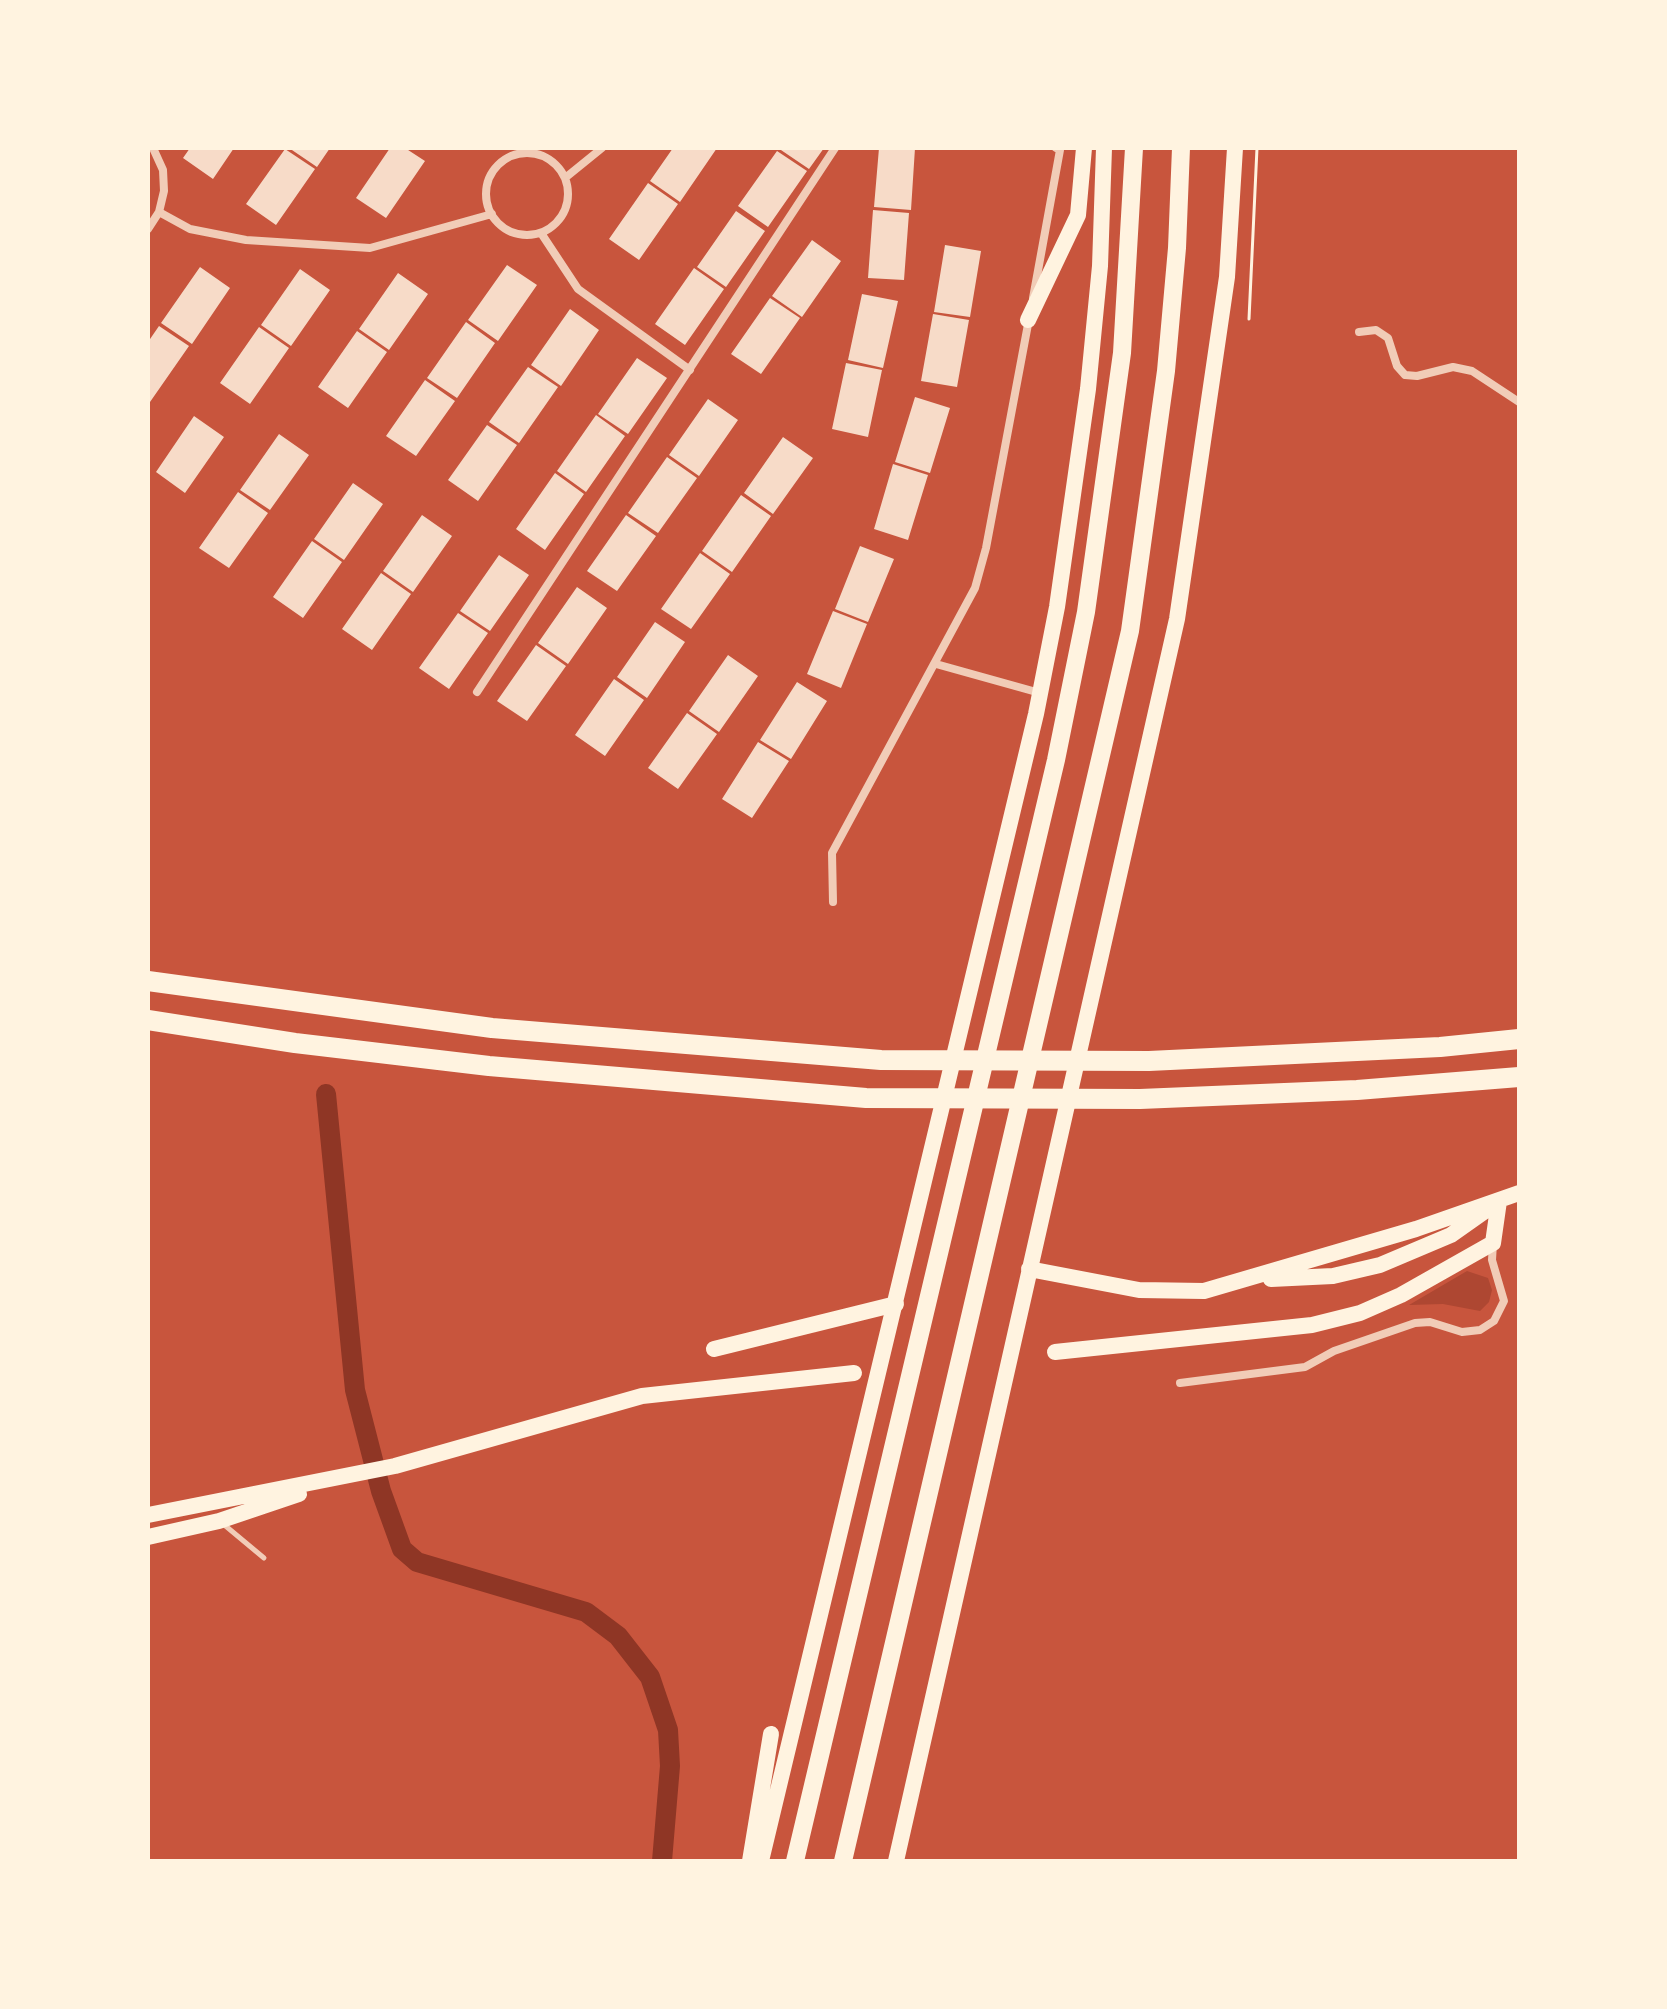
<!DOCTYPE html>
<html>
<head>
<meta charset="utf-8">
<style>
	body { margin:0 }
	#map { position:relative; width:1667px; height:2009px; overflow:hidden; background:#c8553d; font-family:Overpass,sans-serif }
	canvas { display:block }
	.frame { position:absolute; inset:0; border:150px solid #fff3e0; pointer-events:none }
</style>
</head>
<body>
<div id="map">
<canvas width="1667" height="2009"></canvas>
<div class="frame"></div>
</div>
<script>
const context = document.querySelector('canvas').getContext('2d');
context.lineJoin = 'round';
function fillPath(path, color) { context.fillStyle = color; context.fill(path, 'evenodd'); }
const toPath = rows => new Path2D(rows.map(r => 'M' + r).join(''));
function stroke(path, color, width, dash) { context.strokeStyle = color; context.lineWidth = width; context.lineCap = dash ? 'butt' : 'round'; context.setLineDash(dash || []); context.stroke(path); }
fillPath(toPath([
	[1467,1271,1488,1278,1492,1290,1489,1302,1480,1311,1443,1304,1409,1305]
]), '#ae4732');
stroke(toPath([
	[326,1094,355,1390,381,1491,402,1549,417,1562,586,1612,618,1636,650,1677,668,1730,670,1766,662,1861]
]), '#8f3625', 20);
fillPath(toPath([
	[190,148,234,148,213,179,183,158],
	[289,148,330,148,317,167],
	[390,148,405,148,425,161,386,218,356,198],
	[673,148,717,148,680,202,650,181],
	[778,148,824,148,809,169],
	[879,148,915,148,911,210,874,207],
	[285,149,315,169,276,225,246,204],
	[777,151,807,171,768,227,738,206],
	[648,183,678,204,639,260,609,239],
	[873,210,909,213,904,280,868,278],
	[736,211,765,231,726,287,697,267],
	[812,240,841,261,802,317,772,296],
	[945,245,981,251,970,317,934,312],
	[507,265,537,285,498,341,468,320],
	[200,267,230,288,192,344,161,323],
	[694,268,724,289,685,345,655,324],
	[300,269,330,290,291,346,261,325],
	[398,273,428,294,389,350,359,329],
	[862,294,898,301,883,368,848,360],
	[770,298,800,318,761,374,731,354],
	[570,309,599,330,561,386,531,365],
	[933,314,969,320,957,387,921,381],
	[466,322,495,343,457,398,427,378],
	[159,326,189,346,150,402,148,342],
	[259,327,289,348,250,404,220,383],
	[357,331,387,352,348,408,318,387],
	[637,358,667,378,628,434,598,414],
	[846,363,882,370,868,437,832,429],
	[528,367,558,387,519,443,489,422],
	[425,380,455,401,416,456,386,436],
	[915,397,950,408,930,473,895,462],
	[708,399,738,420,699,476,669,455],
	[596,415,625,436,586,492,557,471],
	[194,416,224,437,185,493,156,472],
	[487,425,517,445,478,501,448,480],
	[279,434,309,455,270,510,240,490],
	[783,437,813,458,773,514,744,493],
	[667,457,697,478,658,533,628,513],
	[893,464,928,475,908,540,874,529],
	[555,473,584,494,545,550,516,529],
	[353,483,383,504,344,560,314,539],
	[238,492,268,513,229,568,199,548],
	[741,495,771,516,732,572,702,551],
	[422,515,452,536,413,592,383,571],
	[626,515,656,536,617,591,587,571],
	[312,541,342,562,303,618,273,597],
	[860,546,894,559,868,622,835,609],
	[700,553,730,574,691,629,661,609],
	[499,555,529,575,490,631,460,611],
	[381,573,411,594,372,650,342,629],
	[577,587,607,608,568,664,538,643],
	[833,611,867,624,841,688,807,674],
	[458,613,488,633,449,689,419,668],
	[655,622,685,642,647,698,617,677],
	[536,645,566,666,527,721,497,701],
	[728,655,758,676,719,732,689,711],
	[614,679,644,700,605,756,575,735],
	[797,682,827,701,791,759,760,740],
	[687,713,717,734,678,789,648,768],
	[758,742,789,761,752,818,722,799]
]), '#f7dbc8');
stroke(toPath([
	[1249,319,1257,148]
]), '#fff3e0', 3);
stroke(toPath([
	[222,1523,264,1558]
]), '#f1ccb7', 5);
stroke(toPath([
	'486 194a41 41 0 1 1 82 0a41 41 0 1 1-82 0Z',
	[565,178,602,148],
	[159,212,190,229,246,240,370,248,492,214],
	[148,229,159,212,164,191,163,170,153,148],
	[541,233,578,289,690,370],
	[1033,298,1060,150,1056,148],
	[1359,332,1376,330,1388,338,1397,366,1405,375,1417,376,1453,367,1472,371,1519,402],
	[936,664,1040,693],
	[477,692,835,148],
	[833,902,832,853,975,588,986,548,1029,319],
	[1180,1383,1305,1367,1334,1351,1415,1323,1430,1322,1462,1332,1480,1330,1494,1321,1504,1301,1492,1260,1493,1243]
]), '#f1ccb7', 8);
stroke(toPath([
	[1028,320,1078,215,1084,148],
	[750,1861,771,1734],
	[761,1861,1036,714,1057,607,1088,389,1100,266,1104,148]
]), '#fff3e0', 16);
stroke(toPath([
	[1029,1269,1139,1290,1204,1291,1416,1229,1519,1193],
	[1271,1279,1333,1276,1380,1265,1451,1235,1485,1211],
	[714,1349,896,1304],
	[1055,1352,1312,1325,1360,1313,1401,1295,1493,1243,1499,1201],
	[148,1515,395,1466,642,1396,854,1373],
	[148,1537,219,1521,299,1494],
	[896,1861,1177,619,1227,277,1235,148]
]), '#fff3e0', 16);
stroke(toPath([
	[795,1861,1056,760,1086,612,1122,353,1134,148],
	[843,1861,1130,631,1166,371,1177,248,1181,148]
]), '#fff3e0', 18);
stroke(toPath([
	[148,981,492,1028,881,1060,1149,1061,1440,1047,1519,1039],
	[148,1020,295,1043,489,1066,866,1098,1140,1099,1357,1090,1519,1077]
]), '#fff3e0', 20);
</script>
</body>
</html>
